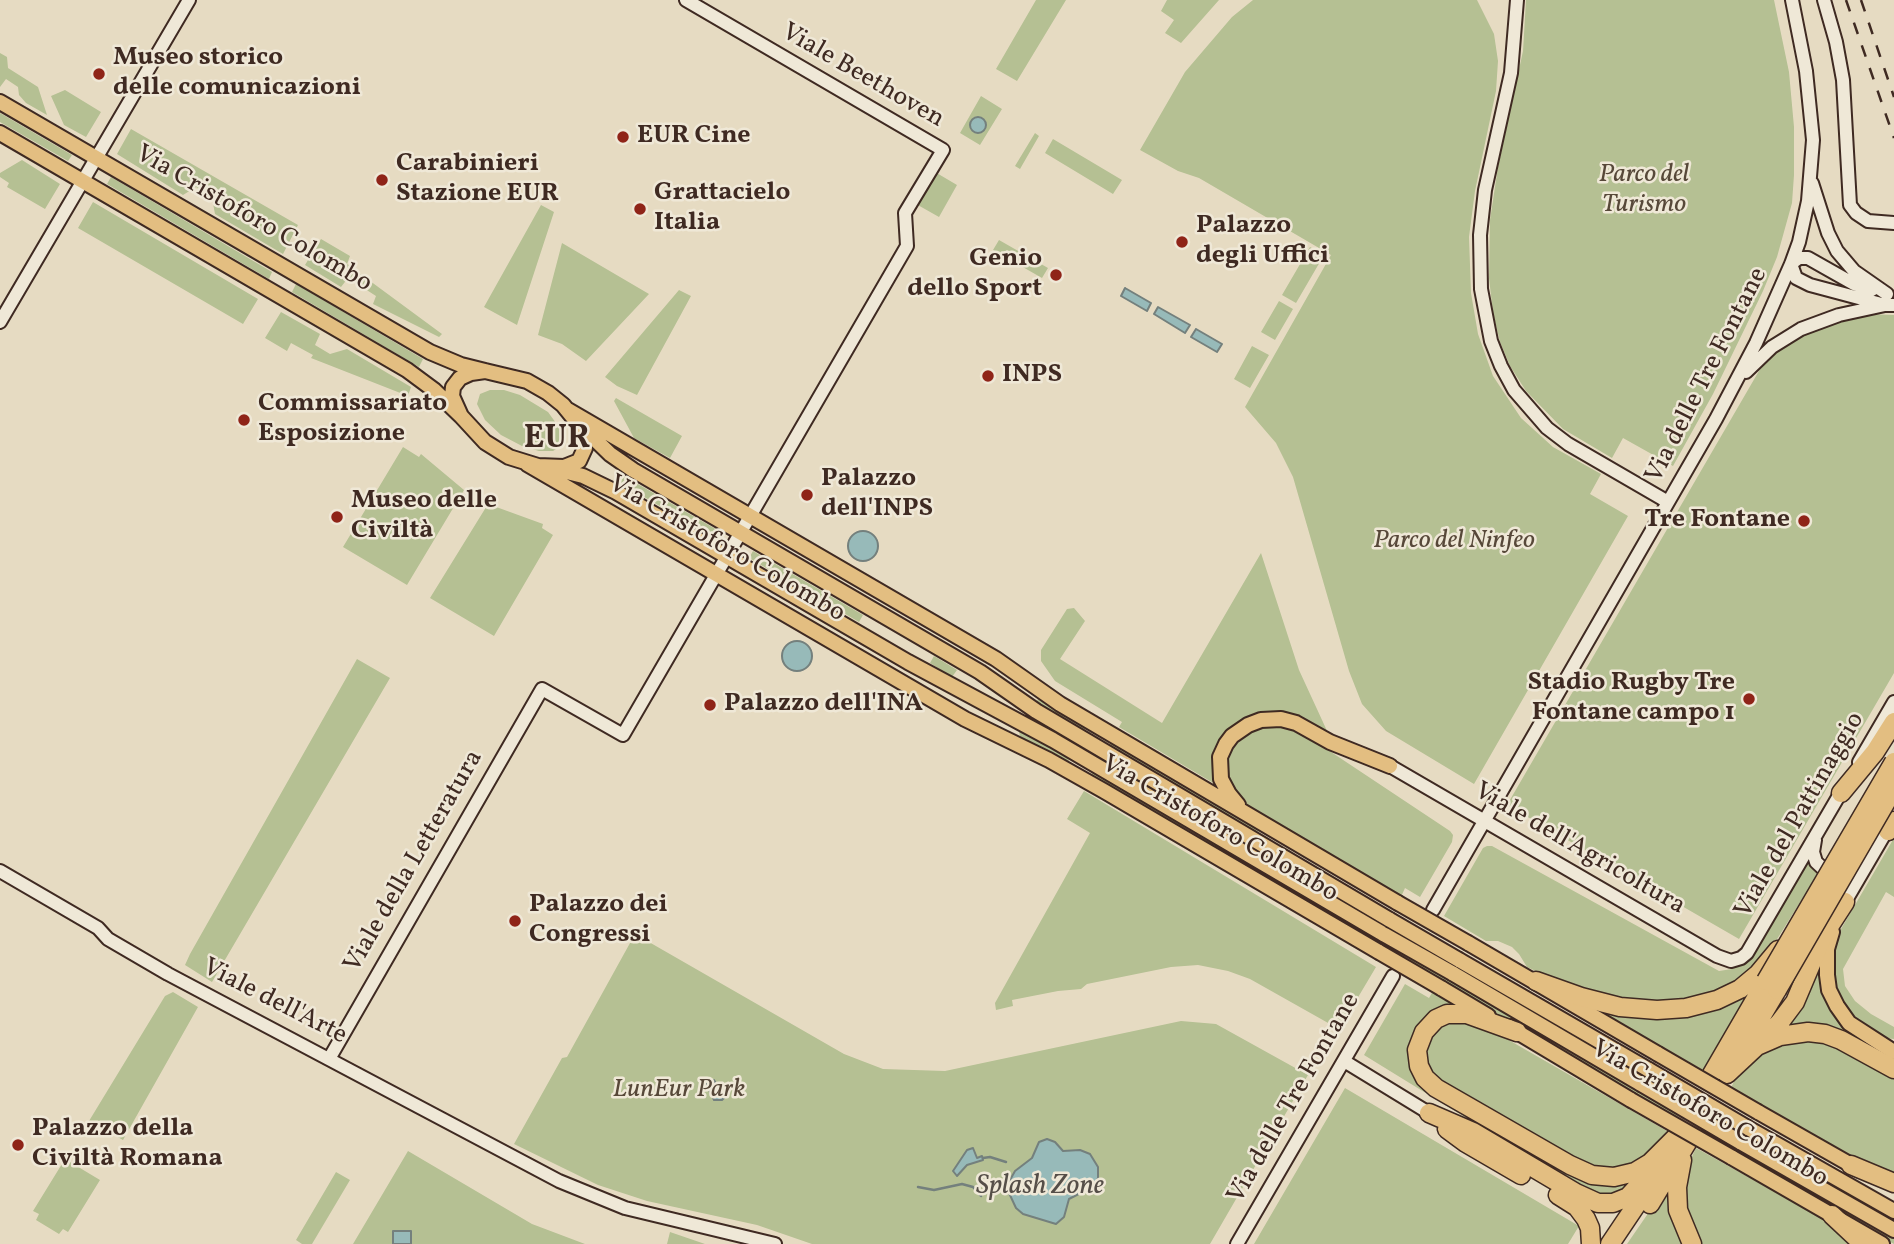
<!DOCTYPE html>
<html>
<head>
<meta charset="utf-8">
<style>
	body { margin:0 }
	canvas { display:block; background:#e6dbc2 }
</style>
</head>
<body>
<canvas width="1894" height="1244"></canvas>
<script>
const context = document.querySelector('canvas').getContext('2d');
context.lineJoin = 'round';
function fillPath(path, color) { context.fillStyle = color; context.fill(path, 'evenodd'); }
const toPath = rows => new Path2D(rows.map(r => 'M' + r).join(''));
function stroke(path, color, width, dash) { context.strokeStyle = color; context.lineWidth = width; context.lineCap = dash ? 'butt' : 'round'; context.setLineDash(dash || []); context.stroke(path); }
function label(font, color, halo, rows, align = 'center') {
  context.font = font + ' Vollkorn,serif'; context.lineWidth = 5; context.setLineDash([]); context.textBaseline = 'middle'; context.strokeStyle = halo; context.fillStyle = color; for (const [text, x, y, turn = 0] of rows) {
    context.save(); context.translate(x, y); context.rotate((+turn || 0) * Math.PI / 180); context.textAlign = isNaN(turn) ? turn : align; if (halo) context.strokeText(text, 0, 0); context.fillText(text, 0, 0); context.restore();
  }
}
fillPath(toPath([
	[1036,0,1066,0,1017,81,996,69],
	[1167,0,1219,0,1181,43,1165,33,1174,20,1161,11],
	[1253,0,1477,0,1494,34,1498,61,1496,91,1475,191,1469,237,1471,293,1478,334,1493,376,1521,418,1553,447,1601,474,1590,494,1628,516,1474,784,1386,731,1362,704,1349,671,1293,477,1276,443,1245,407,1331,255,1199,178,1178,171,1140,150,1185,72,1232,17],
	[1526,0,1774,0,1789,72,1794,127,1794,175,1792,203,1777,257,1763,291,1713,394,1673,466,1623,438,1612,458,1563,429,1526,391,1510,366,1500,342,1493,313,1489,278,1490,220,1498,167,1523,51],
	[0,53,7,57,8,68,38,87,47,115,26,103,19,95,18,87,6,79,0,87],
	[65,90,101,112,86,137,64,125,51,96],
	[981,96,1002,109,980,145,960,133],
	[0,113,72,155,68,161,0,122],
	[131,129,298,225,283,254,215,214,212,198,196,187,183,195,117,154],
	[1035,133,1039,136,1020,169,1015,166],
	[1053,139,1122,180,1113,194,1045,153],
	[22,160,60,184,45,209,7,187,9,183,0,177,0,173],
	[935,172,957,185,939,217,916,204],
	[111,177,272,272,269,279,107,184],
	[93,202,258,299,243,324,78,228],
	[541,205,554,212,517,325,484,307],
	[321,239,350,256,347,264,442,334,439,337,373,304,376,296,348,278,341,287,305,265],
	[999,240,1048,268,1042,278,993,250],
	[562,243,649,294,586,361,562,344,538,335],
	[1310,247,1324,255,1296,303,1282,295],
	[296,284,423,359,419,367,292,292],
	[679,290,691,296,637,395,617,386,605,377],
	[1279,301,1293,309,1275,340,1261,332],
	[281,312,320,334,315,345,330,354,347,349,411,387,408,396,311,358,313,355,291,343,287,351,265,338],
	[1866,314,1894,315,1894,673,1739,939,1507,805,1763,364,1778,350,1812,328],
	[1252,346,1269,355,1250,388,1234,379],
	[490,390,504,390,520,395,548,412,561,430,563,436,561,446,553,451,539,451,522,446,501,435,485,420,477,404,480,394],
	[616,398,682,436,670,458,634,438,614,401],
	[403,447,419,457,421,454,464,490,407,585,343,547],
	[624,476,719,531,715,538,620,483],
	[488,504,543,524,542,528,553,535,494,636,430,598],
	[753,551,863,615,859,622,749,558],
	[1261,553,1299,670,1328,733,1295,718,1223,737,1215,747,1211,758,1215,784,1119,727,1122,722,1055,681,1041,661,1041,650,1067,609,1074,608,1085,621,1060,659,1162,723],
	[934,656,957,670,952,677,930,663],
	[357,659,390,678,212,982,185,965,190,954],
	[1041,698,1086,726,1086,728,1083,730,1038,704,1037,700],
	[1263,724,1285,726,1301,732,1450,831,1453,835,1452,842,1420,897,1405,888,1401,897,1244,807,1232,789,1226,773,1227,751,1236,738],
	[1022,731,1068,758,1069,761,1065,763,1020,736,1019,732],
	[1111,742,1264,830,1256,832,1110,746],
	[1092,773,1096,774,1240,860,1238,862,1091,776],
	[1084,791,1376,967,1341,1026,1337,1028,1250,979,1228,971,1198,965,1171,967,1087,984,1081,989,1058,991,1012,1000,1013,1006,996,1010,995,1003,1090,833,1067,819],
	[1894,838,1894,897,1886,892,1843,969,1845,986,1855,1001,1871,1014,1894,1027,1894,1039,1884,1038,1849,1015,1833,984,1834,941],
	[1487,846,1492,846,1719,971,1732,969,1745,963,1809,858,1819,872,1764,960,1753,972,1707,999,1634,1004,1572,988,1527,967,1519,954,1512,947,1498,941,1486,941,1444,916,1483,848],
	[1312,900,1894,1239,1894,1244,1308,907,1308,902],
	[635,934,844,1054,883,1069,945,1071,1181,1021,1216,1024,1308,1075,1210,1244,812,1244,757,1225,647,1201,598,1185,514,1144,562,1058,567,1057],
	[1823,946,1821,976,1861,1037,1858,1042,1782,1030],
	[1762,977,1732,1027,1703,1070,1588,1005,1651,1015],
	[1405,984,1429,998,1433,991,1460,1005,1445,1008,1413,1065,1564,1169,1638,1175,1627,1190,1608,1197,1588,1193,1364,1055],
	[173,992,198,1007,123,1140,89,1121,165,996],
	[1455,1018,1500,1035,1667,1131,1662,1141,1634,1167,1598,1171,1430,1076,1423,1047,1440,1023],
	[1827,1039,1894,1075,1894,1175,1849,1157,1731,1088,1736,1077,1751,1060,1766,1048,1783,1040],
	[1345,1088,1579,1226,1568,1244,1254,1244],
	[1696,1148,1824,1219,1854,1244,1699,1244,1683,1200,1687,1167],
	[408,1151,532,1224,585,1244,353,1244],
	[65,1159,100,1180,68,1232,63,1229,59,1234,36,1220,39,1214,33,1211],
	[336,1172,350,1180,312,1244,302,1244,296,1240],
	[1671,1180,1670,1205,1675,1227,1684,1244,1627,1244],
	[670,1232,705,1244,706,1244,667,1244]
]), '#b5c093');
const water = toPath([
	'970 125a8 8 0 1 1 16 0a8 8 0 1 1-16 0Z',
	[1125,288,1151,303,1147,311,1121,296,1125,288],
	[1158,307,1190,325,1185,333,1154,314,1158,307],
	[1196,329,1222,344,1217,352,1191,337,1196,329],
	'848 546a15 15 0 1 1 30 0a15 15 0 1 1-30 0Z',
	'782 656a15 15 0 1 1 30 0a15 15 0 1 1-30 0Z',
	[714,1080,724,1098,722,1100,714,1100,706,1084,714,1080],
	[1047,1139,1055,1142,1063,1151,1080,1150,1090,1154,1098,1167,1098,1178,1094,1186,1069,1199,1064,1217,1056,1224,1023,1214,1016,1208,1009,1193,1010,1180,1015,1171,1032,1158,1039,1142,1047,1139],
	[973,1148,977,1158,982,1156,983,1160,967,1165,957,1176,953,1171,967,1150,973,1148],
	[393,1231,411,1231,411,1244,393,1244,393,1231]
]);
fillPath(water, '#97bab9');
stroke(water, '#74807d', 2);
stroke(toPath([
	[983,1158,990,1157,1006,1162],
	[918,1187,934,1190,962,1184,973,1187,981,1196]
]), '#74807d', 2.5);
stroke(toPath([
	[1395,972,1431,913]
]), '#c5b8a2', 12, [12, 6]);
stroke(toPath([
	[1677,1135,1712,1074],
	[1688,1141,1723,1081]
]), '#c5b8a2', 18, [18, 9]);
const secondary = toPath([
	[1517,0,1511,73,1485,190,1480,235,1481,289,1491,341,1501,366,1514,390,1547,428,1568,444,1668,502],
	[1824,0,1836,42,1843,80,1850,205,1856,213,1868,221,1894,223],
	[1812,183,1828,233,1837,251,1854,271,1887,294],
	[1791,264,1796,278,1810,285,1885,305,1894,305],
	[1791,264,1799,258,1808,258,1854,284,1872,290],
	[0,322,189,0],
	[1746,372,1772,347,1801,329,1839,315,1885,305],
	[1859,762,1894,702],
	[1390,766,1717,956,1731,961,1741,958,1747,953,1844,787],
	[1815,840,1813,852,1816,862,1832,877],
	[0,871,98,928,108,939,168,974,559,1181,625,1208,775,1244],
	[1845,902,1890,825],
	[1433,910,1716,419,1756,343,1791,264,1799,242,1808,201,1813,140,1806,71,1792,0],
	[329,1059,542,689,623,735,907,246,905,213,943,150,686,0],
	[1344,1061,1429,1113],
	[1237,1244,1393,976]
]);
const primary = toPath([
	[0,102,430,352,461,365,485,371],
	[0,133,407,370,434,390,461,416],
	[485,371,527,381,548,393,563,405,576,421,584,436,585,448,579,461,564,467,538,466,509,457,485,442,461,416,452,396,453,387,460,378,471,373,485,371],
	[568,410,996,659,1060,704,1398,903],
	[577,422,610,454,633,470,980,672,1036,711,1390,920],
	[527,464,965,719,1049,760,1104,791,1379,952],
	[551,468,583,476,616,492,908,662,1053,740,1385,935],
	[1238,805,1229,794,1221,779,1220,757,1226,744,1232,736,1248,725,1261,720,1281,719,1296,723,1330,742,1390,766],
	[1832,932,1827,949,1827,975,1829,990,1837,1006,1849,1023,1894,1052],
	[1468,943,1658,1054],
	[1459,960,1649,1070],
	[1452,973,1641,1084],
	[1441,988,1488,1016],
	[1509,1027,1631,1100],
	[1758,1112,1860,1170],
	[1748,1128,1894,1211],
	[1740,1142,1894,1230],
	[1731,1157,1882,1244]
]);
const highway = toPath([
	[1841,793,1875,752,1894,722],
	[1888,831,1894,821],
	[1536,981,1581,997,1620,1007,1657,1010,1686,1008,1717,1000,1740,989,1758,974,1778,950],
	[1517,1032,1467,1014,1447,1014,1436,1019,1424,1032,1417,1050,1419,1066,1425,1078,1436,1088,1570,1165,1592,1175,1614,1177,1635,1172,1650,1163,1675,1138],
	[1762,1041,1780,1022,1795,1002,1823,936,1845,902],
	[1738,1056,1777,990],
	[1712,1074,1766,981],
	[1727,1074,1757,1046,1780,1036,1808,1032,1825,1034,1841,1040,1894,1069],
	[1429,1113,1473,1132,1576,1193,1598,1203,1613,1203,1628,1197,1659,1163],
	[1447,1129,1466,1143,1521,1175],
	[1682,1160,1677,1187,1678,1210,1692,1244],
	[1851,1165,1894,1183],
	[1558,1195,1577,1207,1586,1219,1590,1228,1591,1244],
	[1650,1204,1688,1141],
	[1832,1215,1863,1244],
	[1610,1244,1649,1186]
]);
stroke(secondary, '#3f2a22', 16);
stroke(primary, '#3f2a22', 18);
stroke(highway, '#3f2a22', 21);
stroke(secondary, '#efe8d7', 12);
stroke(primary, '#e3be81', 14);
stroke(highway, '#e3be81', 18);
stroke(toPath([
	[1846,0,1894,138],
	[1861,0,1894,97]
]), '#3f2a22', 2.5, [12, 12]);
const primaryBridge = toPath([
	[1398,903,1468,943],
	[1390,920,1459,960],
	[1385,935,1452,973],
	[1379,952,1441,988],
	[1658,1054,1758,1112],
	[1649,1070,1748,1128],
	[1641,1084,1740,1142],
	[1631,1100,1731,1157]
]);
const highwayBridge = toPath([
	[1766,981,1894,762],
	[1777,990,1894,788]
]);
stroke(primaryBridge, '#3f2a22', 18, []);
stroke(highwayBridge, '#3f2a22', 21, []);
stroke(primaryBridge, '#e3be81', 14);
stroke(highwayBridge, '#e3be81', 18);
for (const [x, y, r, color] of [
	[99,74,7,"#8f2418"],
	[623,137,7,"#8f2418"],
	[382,180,7,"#8f2418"],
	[640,209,7,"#8f2418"],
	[1182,242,7,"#8f2418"],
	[1056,275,7,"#8f2418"],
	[988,376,7,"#8f2418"],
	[244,420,7,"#8f2418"],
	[807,495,7,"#8f2418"],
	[337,517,7,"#8f2418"],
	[1804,521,7,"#8f2418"],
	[1749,699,7,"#8f2418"],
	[710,705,7,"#8f2418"],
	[515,921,7,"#8f2418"],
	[18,1145,7,"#8f2418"]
]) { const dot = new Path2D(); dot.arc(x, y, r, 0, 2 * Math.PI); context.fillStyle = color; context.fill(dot); stroke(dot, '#efe8d7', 2.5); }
label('bold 26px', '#3f2a22', '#efe8d7', [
	["Museo storico",113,59],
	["delle comunicazioni",113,89],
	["EUR Cine",637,137],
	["Carabinieri",396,165],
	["Stazione EUR",396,195],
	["Grattacielo",654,194],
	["Italia",654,224],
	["Palazzo",1196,227],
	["degli Uffici",1196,257],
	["Genio",1042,260,"right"],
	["dello Sport",1042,290,"right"],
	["INPS",1002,376],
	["Commissariato",258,405],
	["Esposizione",258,435],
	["Palazzo",821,480],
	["dell'INPS",821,510],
	["Museo delle",351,502],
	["Civiltà",351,532],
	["Tre Fontane",1790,521,"right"],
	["Stadio Rugby Tre",1735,684,"right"],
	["Fontane campo 1",1735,714,"right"],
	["Palazzo dell'INA",724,705],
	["Palazzo dei",529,906],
	["Congressi",529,936],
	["Palazzo della",32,1130],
	["Civiltà Romana",32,1160]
], 'left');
label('26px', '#3f2a22', '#efe8d7', [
	["Viale Beethoven",862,77,30],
	["Via Cristoforo Colombo",253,220,30],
	["Via delle Tre Fontane",1708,376,-63],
	["Via Cristoforo Colombo",726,550,30],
	["Viale del Pattinaggio",1801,816,-60],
	["Via Cristoforo Colombo",1219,830,30],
	["Viale dell'Agricoltura",1579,850,30],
	["Viale della Letteratura",415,862,-60],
	["Viale dell'Arte",274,1003,27],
	["Via delle Tre Fontane",1295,1099,-60],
	["Via Cristoforo Colombo",1709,1115,30]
]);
label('italic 26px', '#574839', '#efe8d7', [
	["Parco del",1644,176],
	["Turismo",1644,206],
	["Parco del Ninfeo",1454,542],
	["LunEur Park",679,1091]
]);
label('italic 28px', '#554e48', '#efe8d7', [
	["Splash Zone",1040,1188]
]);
label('bold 33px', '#3f2a22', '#efe8d7', [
	["EUR",557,441]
]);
</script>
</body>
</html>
